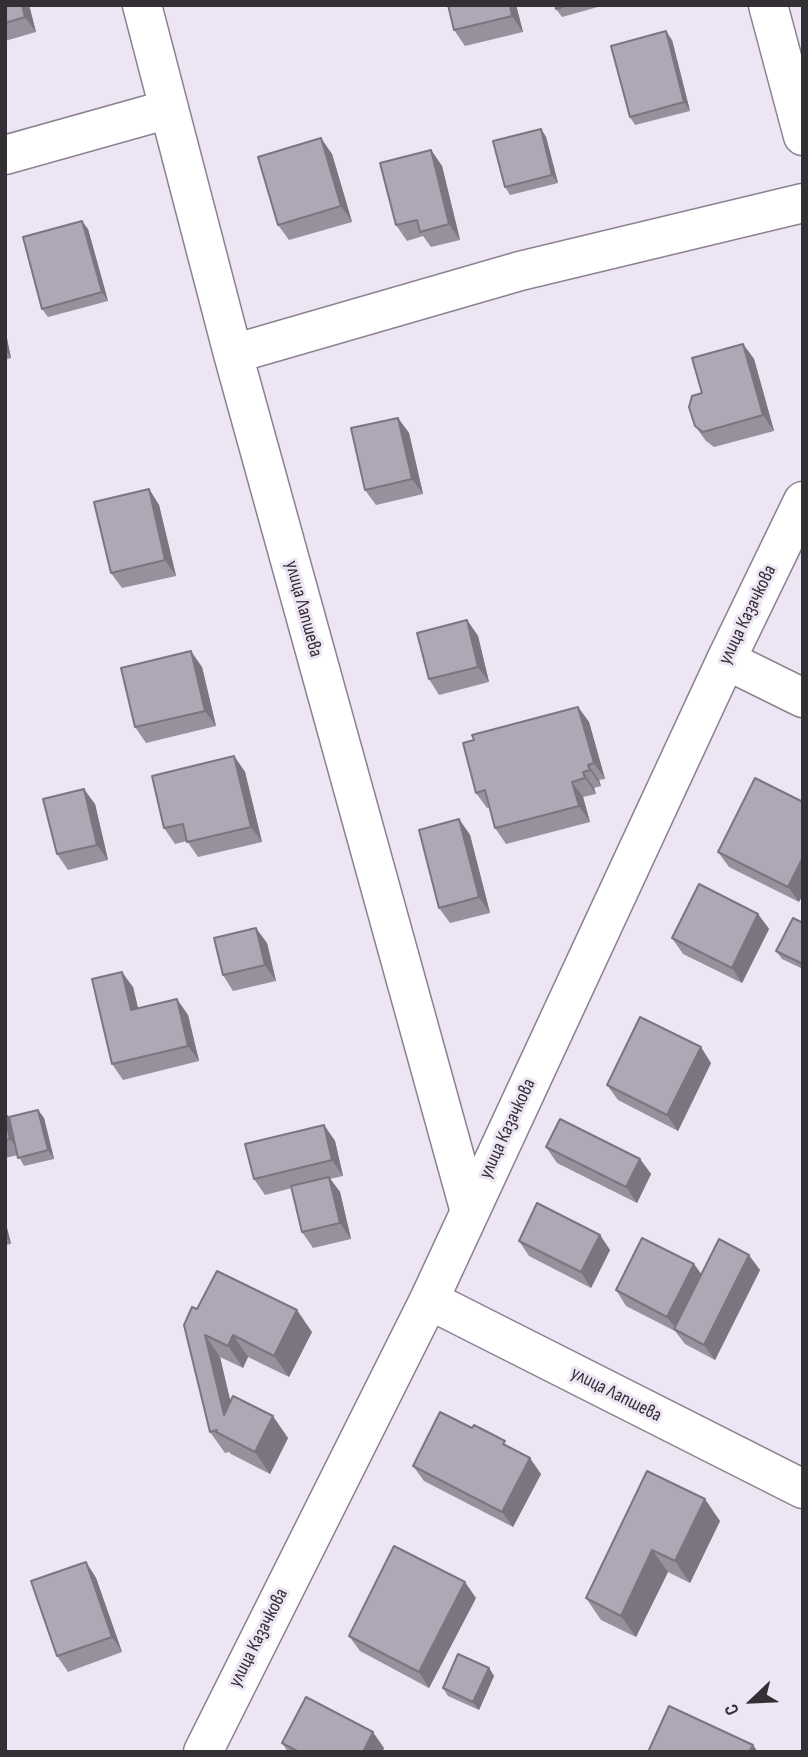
<!DOCTYPE html>
<html>
<head>
<meta charset="utf-8">
<style>
	body { margin:0 }
	#map { position:relative; width:808px; height:1757px; overflow:hidden; background:#ede4f4; font-family:"Sofia Sans Condensed",sans-serif }
	canvas { display:block }
	.frame { position:absolute; inset:0; border:7px solid #332f35; pointer-events:none }
	.north { position:absolute; left:717px; top:1666px; width:70px; height:70px; -webkit-text-stroke:5px #ede4f4; paint-order:stroke; rotate:247deg; font-size:19px; font-weight:700; line-height:28px; text-align:center; color:#332f35 }
	.north::after { content:''; display:block; margin:auto; width:24px; height:32px; background:#332f35; clip-path:polygon(50% 0,100% 100%,50% 72%,0 100%) }
</style>
</head>
<body>
<div id="map">
<canvas width="808" height="1757"></canvas>
<div class="frame"></div>
<div class="north">С</div>
</div>
<script>
const context = document.querySelector('canvas').getContext('2d');
context.lineJoin = 'round';
const toPath = rows => new Path2D(rows.map(r => 'M' + r).join(''));
function stroke(path, color, width, dash) { context.strokeStyle = color; context.lineWidth = width; context.lineCap = dash ? 'butt' : 'round'; context.setLineDash(dash || []); context.stroke(path); }
function fillPath(path, color) { context.fillStyle = color; context.fill(path, 'evenodd'); }
function label(font, color, halo, rows, align = 'center') {
  context.font = font + ' "Sofia Sans Condensed",sans-serif'; context.lineWidth = 6; context.setLineDash([]); context.textBaseline = 'middle'; context.strokeStyle = halo; context.fillStyle = color; for (const [text, x, y, turn = 0] of rows) {
    context.save(); context.translate(x, y); context.rotate((+turn || 0) * Math.PI / 180); context.textAlign = isNaN(turn) ? turn : align; if (halo) context.strokeText(text, 0, 0); context.fillText(text, 0, 0); context.restore();
  }
}
const minor = toPath([
	[142,5,233,354,470,1212],
	[768,5,803,136],
	[5,155,169,109],
	[233,354,520,271,803,203],
	[726,660,803,698],
	[429,1300,803,1489],
	[203,1752,429,1300,726,660,803,501]
]);
stroke(minor, '#8b8391', 41);
stroke(minor, '#fff', 38);
fillPath(toPath([
	[5,5,29,5,36,32,5,41],
	[516,5,523,32,465,46,454,30],
	[555,5,605,5,562,17,556,9],
	[672,40,690,111,635,125,630,117],
	[541,129,546,137,558,183,510,195,505,187],
	[431,150,442,166,460,240,431,247,423,236,407,241,396,225],
	[332,154,352,222,289,240,278,225],
	[88,229,108,301,48,317,42,309],
	[5,332,11,358,5,360],
	[743,344,754,359,774,431,714,447,706,441,695,426,702,393],
	[398,418,409,433,423,494,376,505,365,490],
	[149,489,159,505,176,576,122,588,111,573],
	[467,620,478,636,489,682,439,695,429,679],
	[202,667,216,726,146,743,135,727],
	[578,707,589,722,605,779,599,780,601,786,594,788,596,794,583,797,590,822,506,844,495,828,490,807,487,808,476,793],
	[234,756,245,772,262,842,198,857,187,841,175,844,164,828],
	[755,778,799,902,729,867,718,852],
	[95,804,108,860,68,870,57,854],
	[459,819,470,835,490,913,450,923,439,908],
	[758,914,769,929,742,983,683,954,672,938],
	[803,923,803,969,782,959,776,951],
	[267,943,276,981,233,991,223,975],
	[133,987,138,1008,188,1015,199,1061,123,1080,112,1064],
	[711,1063,678,1131,618,1100,607,1085],
	[38,1110,44,1118,54,1159,24,1166,18,1155,5,1158,5,1112,9,1117],
	[324,1125,335,1141,343,1176,330,1179,340,1192,351,1239,313,1248,302,1232,292,1188,265,1195,254,1179],
	[546,1147,640,1159,651,1174,637,1203,557,1163],
	[5,1220,11,1244,5,1245],
	[600,1235,610,1250,591,1288,529,1256,519,1241],
	[760,1270,715,1360,685,1344,675,1331,626,1306,616,1290,701,1274],
	[197,1309,312,1332,289,1377,248,1357,243,1368,220,1357,230,1402,288,1438,270,1474,231,1454,229,1452,225,1453,210,1432],
	[510,1448,541,1474,513,1527,424,1481,413,1466],
	[647,1471,720,1521,690,1583,668,1572,636,1637,601,1620,586,1598],
	[86,1562,96,1578,122,1652,68,1672,57,1656],
	[476,1598,429,1688,360,1651,349,1636],
	[489,1668,494,1676,479,1710,448,1696,443,1688],
	[282,1743,384,1748,382,1752,288,1752]
]), '#97909d');
fillPath(toPath([
	[22,5,29,5,36,32,25,17],
	[510,5,516,5,523,32,512,16],
	[666,31,672,40,690,111,684,102],
	[541,129,546,137,558,183,552,175],
	[321,138,332,154,352,222,341,206],
	[431,150,442,166,460,240,449,224],
	[82,221,88,229,108,301,102,292],
	[5,332,6,333,11,358,5,349],
	[743,344,754,359,774,431,763,415],
	[398,418,409,433,423,494,412,479],
	[149,489,159,505,176,576,165,560],
	[467,620,478,636,489,682,478,667],
	[191,651,202,667,216,726,205,711],
	[578,707,589,722,605,779,594,763],
	[234,756,245,772,262,842,251,827],
	[588,765,599,780,601,786,590,770],
	[583,772,594,788,596,794,585,778],
	[572,782,583,797,590,822,579,806],
	[84,789,95,804,108,860,97,845],
	[459,819,470,835,490,913,479,897],
	[803,857,803,895,799,902,788,887],
	[758,914,769,929,742,983,732,968],
	[256,928,267,943,276,981,265,965],
	[122,972,133,987,142,1025,131,1010],
	[177,999,188,1015,199,1061,188,1046],
	[701,1047,711,1063,678,1131,667,1115],
	[38,1110,44,1118,54,1159,48,1150],
	[5,1112,14,1125,21,1154,10,1139,5,1117],
	[324,1125,335,1141,343,1176,332,1160],
	[640,1159,651,1174,637,1203,626,1187],
	[329,1177,340,1192,351,1239,340,1223],
	[5,1220,11,1244,5,1235],
	[600,1235,610,1250,591,1288,581,1272],
	[749,1255,760,1270,715,1360,704,1345],
	[694,1264,705,1279,677,1330,667,1317],
	[297,1310,312,1332,289,1377,274,1356],
	[205,1335,220,1357,239,1437,224,1415],
	[233,1335,248,1357,243,1368,228,1346],
	[273,1416,288,1438,270,1474,255,1452],
	[530,1458,541,1474,513,1527,502,1512],
	[705,1499,720,1521,690,1583,675,1561],
	[652,1550,668,1572,636,1637,621,1616],
	[86,1562,96,1578,122,1652,112,1637],
	[465,1582,476,1598,429,1688,419,1672],
	[489,1668,494,1676,479,1710,473,1702],
	[373,1732,384,1748,382,1752,363,1752],
	[753,1745,758,1752,749,1752]
]), '#7b757f');
const building = toPath([
	[5,5,22,5,25,17,5,23,5,5],
	[448,5,510,5,512,16,454,30,448,5],
	[555,5,569,5,556,9,555,5],
	[666,31,684,102,630,117,611,46,666,31],
	[541,129,552,175,505,187,493,141,541,129],
	[321,138,341,206,278,225,258,157,321,138],
	[431,150,449,224,420,232,417,220,396,225,380,163,431,150],
	[82,221,102,292,42,309,23,237,82,221],
	[743,344,763,415,703,432,695,426,689,407,692,396,702,393,692,358,743,344],
	[398,418,412,479,365,490,351,428,398,418],
	[149,489,165,560,111,573,94,502,149,489],
	[467,620,478,667,429,679,417,633,467,620],
	[191,651,205,711,135,727,121,668,191,651],
	[578,707,594,763,588,765,590,770,583,772,585,778,572,782,579,806,495,828,485,790,476,793,463,743,474,740,472,735,578,707],
	[234,756,251,827,187,842,183,824,164,828,152,776,234,756],
	[755,778,803,802,803,857,788,887,718,852,755,778],
	[84,789,97,845,57,854,43,799,84,789],
	[459,819,479,897,439,908,419,830,459,819],
	[699,884,758,914,732,968,672,938,699,884],
	[793,918,803,923,803,964,776,951,793,918],
	[256,928,265,965,223,975,214,938,256,928],
	[122,972,131,1010,177,999,188,1046,112,1064,92,979,122,972],
	[640,1017,701,1047,667,1115,607,1085,640,1017],
	[38,1110,48,1150,18,1158,9,1117,38,1110],
	[5,1117,10,1139,5,1140,5,1117],
	[560,1119,640,1159,626,1187,546,1147,560,1119],
	[324,1125,332,1160,254,1179,245,1144,324,1125],
	[329,1177,340,1223,302,1232,291,1186,329,1177],
	[537,1203,600,1235,581,1272,519,1241,537,1203],
	[642,1238,694,1264,667,1317,616,1290,642,1238],
	[719,1239,749,1255,704,1345,674,1329,719,1239],
	[217,1271,297,1310,274,1356,233,1335,228,1346,205,1335,224,1415,233,1396,273,1416,255,1452,216,1432,217,1430,210,1432,184,1325,192,1307,197,1309,217,1271],
	[440,1412,472,1428,474,1425,505,1441,503,1444,530,1458,502,1512,413,1466,440,1412],
	[647,1471,705,1499,675,1561,652,1550,621,1616,586,1598,647,1471],
	[394,1546,465,1582,419,1672,349,1636,394,1546],
	[86,1562,112,1637,57,1656,31,1581,86,1562],
	[458,1654,489,1668,473,1702,443,1688,458,1654],
	[306,1697,373,1732,363,1752,299,1752,282,1743,306,1697],
	[669,1706,753,1745,749,1752,648,1752,669,1706]
]);
fillPath(building, '#b0a7b6');
stroke(building, '#7b757f', 2);
label('19px', '#332f35', '#ede4f4', [
	["улица Лапшева",303,609,75],
	["улица Казачкова",748,615,-64],
	["улица Казачкова",508,1129,-65],
	["улица Лапшева",616,1395,27],
	["улица Казачкова",259,1638,-63]
]);
</script>
</body>
</html>
